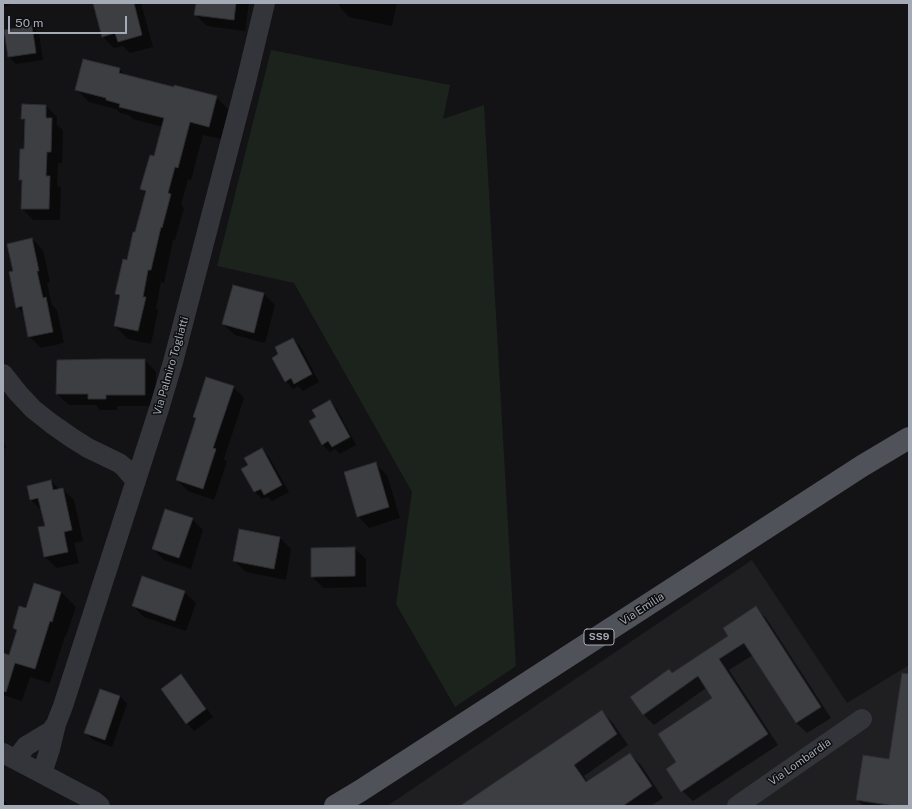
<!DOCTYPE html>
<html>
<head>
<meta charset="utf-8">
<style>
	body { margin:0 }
	#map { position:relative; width:912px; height:809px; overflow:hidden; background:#131315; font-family:"Public Sans",sans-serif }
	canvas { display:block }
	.frame { position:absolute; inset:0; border:4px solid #a4aab6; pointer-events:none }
	.scale { position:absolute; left:8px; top:16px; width:119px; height:18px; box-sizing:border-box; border:2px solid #a4aab6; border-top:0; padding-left:5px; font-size:12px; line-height:14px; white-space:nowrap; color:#a4aab6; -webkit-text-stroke:3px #0e0e10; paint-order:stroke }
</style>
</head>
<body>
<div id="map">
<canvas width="912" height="809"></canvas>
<div class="frame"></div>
<div class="scale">50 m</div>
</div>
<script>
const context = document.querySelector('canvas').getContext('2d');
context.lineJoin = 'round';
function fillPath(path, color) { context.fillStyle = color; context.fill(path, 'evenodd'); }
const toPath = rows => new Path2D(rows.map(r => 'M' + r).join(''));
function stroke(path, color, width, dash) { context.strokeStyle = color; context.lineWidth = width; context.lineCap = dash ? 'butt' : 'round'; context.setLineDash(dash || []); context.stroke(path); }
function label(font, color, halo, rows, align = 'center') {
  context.font = font + ' "Public Sans",sans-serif'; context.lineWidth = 3; context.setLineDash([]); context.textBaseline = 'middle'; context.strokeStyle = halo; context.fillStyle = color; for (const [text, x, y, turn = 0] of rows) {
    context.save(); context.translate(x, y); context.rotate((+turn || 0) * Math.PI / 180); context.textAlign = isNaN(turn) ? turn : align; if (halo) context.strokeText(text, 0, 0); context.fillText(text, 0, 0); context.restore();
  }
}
fillPath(toPath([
	[752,560,847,703,909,665,909,806,387,806]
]), '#1f1f22');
fillPath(toPath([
	[271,50,450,85,443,119,484,105,516,666,455,707,396,604,412,492,294,283,217,266]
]), '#1b231c');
fillPath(toPath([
	[3,3,14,3,3,7],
	[106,3,141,3,153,47,130,53,123,46,114,48,103,37],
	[197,3,249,3,245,31,207,26,195,14],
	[339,3,397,3,392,26,349,17,339,6],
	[32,27,39,34,43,60,16,64,9,57],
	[119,69,126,76,174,88,216,97,229,110,222,139,203,135,191,180,188,179,181,205,184,208,175,240,173,240,164,283,161,282,156,308,158,311,151,344,128,339,115,326,121,299,116,294,127,261,146,194,142,189,155,157,163,127,133,119,129,115,120,113,116,109,89,102,76,89],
	[46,106,57,117,57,125,63,130,62,163,58,163,57,185,61,188,60,220,33,220,22,208,23,183,20,179,25,150,26,122,22,118],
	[32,239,43,250,50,282,47,283,52,305,57,310,64,343,41,348,29,336,25,315,17,307],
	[234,286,264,294,275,305,265,343,235,335,223,324],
	[293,339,300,346,319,382,303,391,298,386,293,389,286,381,280,355],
	[145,360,156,372,156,406,117,406,117,410,100,410,96,405,69,405,57,394],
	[233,387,244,398,224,459,227,462,214,500,188,491,177,480,197,420,194,416],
	[330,402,337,409,356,445,340,454,335,449,330,452,322,444,317,418],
	[3,442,7,447,3,450],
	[262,449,269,457,289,492,272,501,267,497,262,499,255,492,243,469,249,465],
	[375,464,387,475,400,518,369,528,358,516],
	[51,481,59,489,62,489,74,500,83,541,74,543,79,563,57,568,45,557,39,528,46,526,42,511,31,500,28,487],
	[192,519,203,530,191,569,164,560,153,549],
	[280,538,291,549,286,580,246,572,234,561],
	[354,548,366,559,366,587,324,588,312,577],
	[61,592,76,607,66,636,65,636,50,683,30,677,22,701,3,695,3,654,10,656,18,632,14,628,27,610],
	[184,592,196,603,186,631,144,617,133,606],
	[756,608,766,618,831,718,807,733,796,723,753,655,729,670,778,745,693,801,682,791,678,762,713,698,706,688,654,725,644,715,631,697,673,674,730,636],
	[181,675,188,683,213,717,194,731,187,723],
	[909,693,909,806,864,806,857,800,889,760],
	[120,696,127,704,112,747,93,740,86,733],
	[602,712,613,723,628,745,584,776,588,782,630,754,641,765,663,798,651,806,462,806],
	[3,800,9,806,3,806]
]), '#0007');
const building = toPath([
	[93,3,134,3,142,35,118,42,115,33,102,37,93,3],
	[196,3,236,3,234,20,194,15,196,3],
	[32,26,36,53,8,57,4,30,32,26],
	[83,59,120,68,119,73,174,87,174,85,217,96,209,127,190,122,178,168,175,167,168,193,171,194,162,228,161,227,151,270,148,270,143,297,146,297,138,331,114,326,120,295,115,294,123,259,127,260,133,232,135,232,146,191,140,189,150,155,154,156,164,118,119,107,120,104,106,100,106,98,75,90,83,59],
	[22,104,46,105,46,118,52,118,51,152,47,152,46,176,50,176,49,209,21,209,22,180,19,180,20,149,24,149,25,119,21,119,22,104],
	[32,238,39,271,37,271,43,298,46,297,53,332,28,337,22,306,16,308,9,272,13,271,7,244,32,238],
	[233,285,264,293,254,333,222,324,233,285],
	[293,338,312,374,294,384,291,378,285,382,272,358,278,354,275,347,293,338],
	[105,359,145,359,145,395,106,395,106,399,88,399,88,394,56,394,57,360,105,359],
	[206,377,234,386,213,448,216,449,203,489,176,480,196,418,193,417,206,377],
	[330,400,350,437,332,447,328,441,322,445,309,421,316,417,312,410,330,400],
	[262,448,282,485,264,495,261,489,254,492,241,469,248,465,244,458,262,448],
	[376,462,389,507,357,517,344,472,376,462],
	[51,480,53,490,63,488,72,530,64,532,68,552,44,557,38,527,45,526,38,498,30,500,27,486,51,480],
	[165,509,193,518,179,558,152,549,165,509],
	[239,529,280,537,274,569,233,561,239,529],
	[355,547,355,576,311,577,311,548,355,547],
	[142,576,185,591,175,621,132,606,142,576],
	[34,583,61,592,52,622,50,621,35,669,15,663,6,692,3,691,3,653,9,655,17,630,13,628,19,606,26,608,34,583],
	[756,606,821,707,796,723,744,643,719,659,768,734,681,792,666,769,676,762,658,734,712,698,698,676,643,715,630,697,669,669,672,673,728,636,723,628,756,606],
	[902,673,909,674,909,806,895,806,856,800,863,755,889,759,902,673],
	[181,674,206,709,186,724,161,689,181,674],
	[100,689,120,696,105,740,84,733,100,689],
	[602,710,617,734,574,765,586,782,630,753,652,786,623,806,460,806,602,710]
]);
fillPath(building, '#3d3e42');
stroke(building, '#2d2d31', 1);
stroke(toPath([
	[3,374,18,393,33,409,52,424,72,438,88,448,119,463,124,467,136,481],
	[3,753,94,801,100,806],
	[16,759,26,746,51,731,56,724],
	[42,773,50,749,56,724,63,706,159,409,173,362,246,82,265,3],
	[737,806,862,719]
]), '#34353a', 20);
stroke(toPath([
	[335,806,360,791,862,466,909,438]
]), '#505259', 22);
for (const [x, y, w] of [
	[599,637,30]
]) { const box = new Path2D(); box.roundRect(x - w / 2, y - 8, w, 16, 3); context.fillStyle = '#0e0e10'; context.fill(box); stroke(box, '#a4aab6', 1); }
label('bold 10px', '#a4aab6', null, [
	["SS9",599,637]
]);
label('11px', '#a4aab6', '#0e0e10', [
	["Via Palmiro Togliatti",171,366,-74],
	["Via Emilia",642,609,-33],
	["Via Lombardia",800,762,-35]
]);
</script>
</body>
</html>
